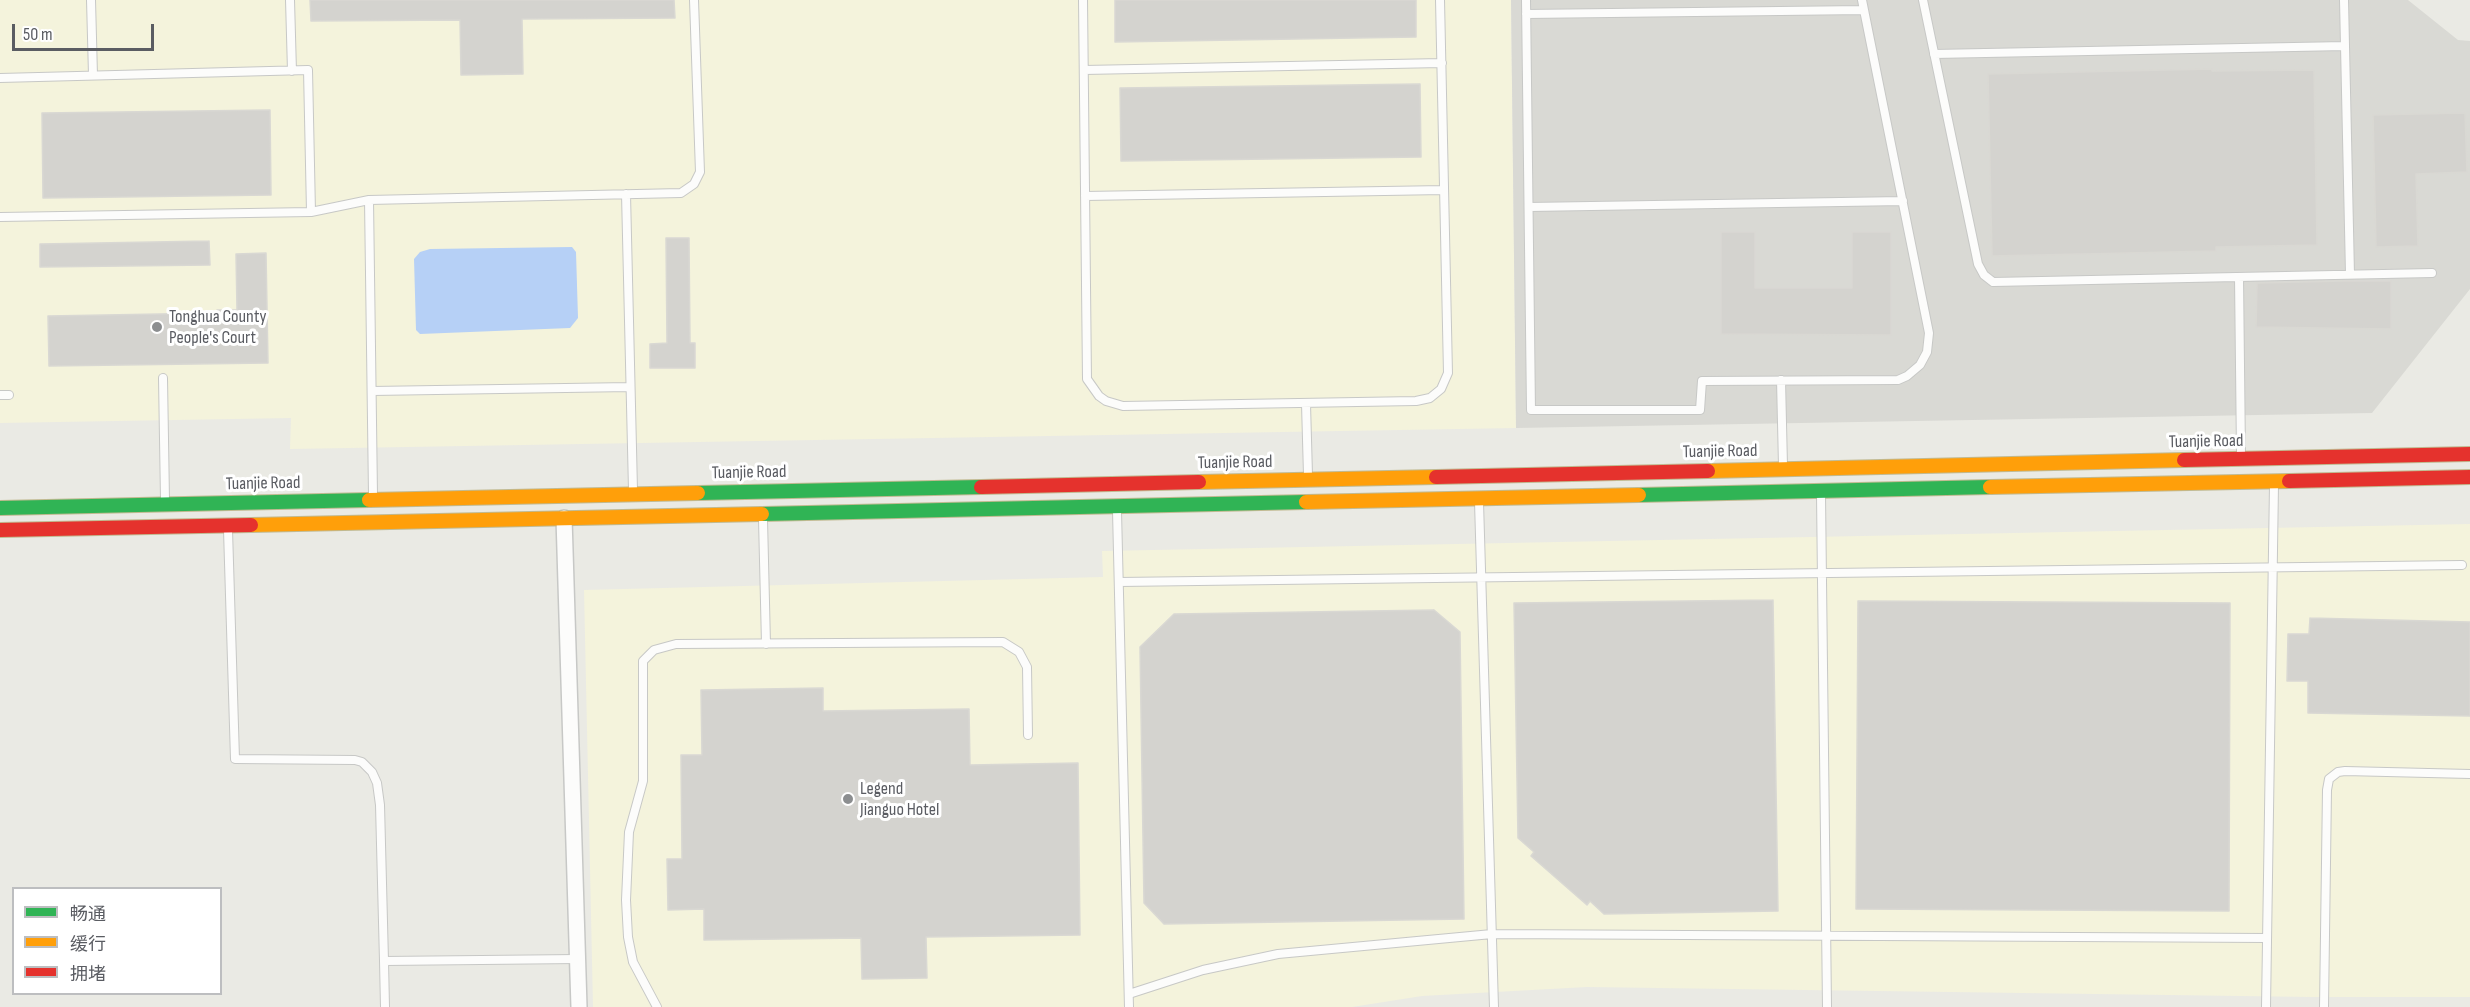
<!DOCTYPE html>
<html>
<head>
<meta charset="utf-8">
<style>
	body { margin:0 }
	#map { position:relative; width:2470px; height:1007px; overflow:hidden; background:#eaeae4; font-family:"Sofia Sans Condensed","Noto Sans SC",sans-serif }
	canvas { display:block }
	.legend { position:absolute; left:12px; top:887px; width:210px; height:108px; box-sizing:border-box; background:#fff; border:2px solid #bdbec0; margin:0; padding:8px 10px; list-style:none; font-size:18px; color:#5a5c62 }
	.legend li { display:flex; align-items:center; gap:12px; height:30px }
	.legend b { width:30px; border:2px solid #bdbec0 }
	.scale { position:absolute; left:12px; top:24px; width:142px; height:27px; box-sizing:border-box; border:3px solid #5a5c62; border-top:0; padding-left:8px; font-size:18px; line-height:21px; white-space:nowrap; color:#5a5c62; -webkit-text-stroke:4px #fff; paint-order:stroke }
</style>
</head>
<body>
<div id="map">
<canvas width="2470" height="1007"></canvas>
<ul class="legend">
<li><b style="height:8px;background:#30b455"></b>畅通</li>
<li><b style="height:8px;background:#ff9f0a"></b>缓行</li>
<li><b style="height:8px;background:#e5322d"></b>拥堵</li>
</ul>
<div class="scale">50 m</div>
</div>
<script>
const context = document.querySelector('canvas').getContext('2d');
context.lineJoin = 'round';
function fillPath(path, color) { context.fillStyle = color; context.fill(path, 'evenodd'); }
const toPath = rows => new Path2D(rows.map(r => 'M' + r).join(''));
function stroke(path, color, width, dash) { context.strokeStyle = color; context.lineWidth = width; context.lineCap = dash ? 'butt' : 'round'; context.setLineDash(dash || []); context.stroke(path); }
function label(font, color, halo, rows, align = 'center') {
  context.font = font + ' "Sofia Sans Condensed",sans-serif'; context.lineWidth = 6; context.setLineDash([]); context.textBaseline = 'middle'; context.strokeStyle = halo; context.fillStyle = color; for (const [text, x, y, turn = 0] of rows) {
    context.save(); context.translate(x, y); context.rotate((+turn || 0) * Math.PI / 180); context.textAlign = isNaN(turn) ? turn : align; if (halo) context.strokeText(text, 0, 0); context.fillText(text, 0, 0); context.restore();
  }
}
fillPath(toPath([
	[0,0,1511,0,1516,428,290,449,291,418,0,423],
	[2470,524,2470,997,2313,997,1587,987,1422,996,1352,1007,593,1007,584,590,1103,577,1102,551]
]), '#f4f3dc');
fillPath(toPath([
	[1511,0,2408,0,2458,40,2470,41,2470,289,2372,413,1516,428]
]), '#d9d9d4');
fillPath(toPath([
	[572,247,576,252,578,318,570,328,420,334,416,330,414,259,420,252,430,249]
]), '#b6d0f6');
const building = toPath([
	[310,0,674,0,675,18,522,19,523,74,461,75,460,20,311,21,310,0],
	[1115,0,1416,0,1416,37,1115,42,1115,0],
	[2212,69,2212,71,2314,70,2317,245,2216,247,2216,251,1992,256,1988,74,2212,69],
	[1420,84,1421,157,1121,161,1120,88,1420,84],
	[270,110,271,195,43,198,42,113,270,110],
	[2465,113,2467,172,2416,174,2418,246,2376,247,2373,115,2465,113],
	[1721,232,1755,232,1755,288,1852,288,1852,232,1891,232,1891,335,1721,334,1721,232],
	[666,238,689,238,690,343,695,343,695,368,650,368,650,344,667,343,666,238],
	[209,241,210,265,40,267,40,244,209,241],
	[266,253,268,363,49,366,48,316,217,313,217,310,237,310,236,254,266,253],
	[2343,281,2391,281,2391,329,2256,327,2257,283,2343,281],
	[1773,600,1778,911,1604,914,1590,901,1587,905,1531,856,1534,852,1518,838,1514,603,1773,600],
	[1858,601,2230,603,2229,911,1856,909,1858,601],
	[1434,610,1460,632,1464,919,1164,924,1144,903,1140,647,1174,614,1434,610],
	[2310,618,2470,622,2470,716,2308,713,2308,681,2287,681,2288,634,2309,634,2310,618],
	[823,688,823,711,969,709,970,765,1078,763,1080,935,926,937,927,978,862,979,861,938,704,940,704,909,668,910,667,859,682,859,681,755,702,755,701,690,823,688]
]);
fillPath(building, '#d4d3cf');
stroke(building, '#d9d8d3', 1.5);
const lane = toPath([
	[91,0,93,75],
	[290,0,292,71],
	[1083,0,1087,379,1099,396,1106,401,1123,406,1416,401,1430,398,1441,389,1448,373,1440,0],
	[1526,0,1531,410,1700,410,1702,381,1898,380,1907,376,1920,365,1927,352,1929,333,1862,0],
	[1923,0,1978,264,1984,275,1993,282,2432,273],
	[2344,0,2350,274],
	[1526,14,1864,10],
	[1934,54,2345,46],
	[1084,70,1442,63],
	[0,78,308,70,311,212],
	[626,194,633,490],
	[1085,196,1444,190],
	[369,200,373,495],
	[1529,207,1903,201],
	[0,217,311,212,369,200,681,193,694,184,700,172,694,0],
	[2239,277,2241,455],
	[163,378,165,500],
	[1781,380,1783,466],
	[372,391,630,387],
	[0,395,9,395],
	[1306,404,1308,475],
	[1821,495,1827,1007],
	[1479,502,1494,1007],
	[1117,511,1129,1007],
	[763,519,766,644],
	[228,530,235,759,355,760,362,762,372,772,377,783,380,805,384,961,578,959],
	[1119,582,2462,565],
	[384,961,385,1007],
	[1129,994,1203,970,1278,954,1492,934,2267,938],
	[657,1007,633,962,628,937,626,900,629,832,643,781,643,661,654,650,676,644,1003,642,1019,652,1027,667,1028,735],
	[2266,1007,2274,485],
	[2324,1007,2327,790,2329,779,2338,772,2345,771,2470,774]
]);
const street = toPath([
	[564,518,579,1007]
]);
const fast = toPath([
	[698,493,981,487],
	[1639,495,1990,487],
	[0,508,369,500],
	[762,514,1306,502]
]);
const slow = toPath([
	[1708,471,2184,460],
	[1199,482,1436,477],
	[1990,487,2289,481],
	[369,500,698,493],
	[1306,502,1639,495],
	[251,525,762,514]
]);
const jam = toPath([
	[2184,460,2470,454],
	[1436,477,1708,471],
	[2289,481,2470,477],
	[981,487,1199,482],
	[0,530,251,525]
]);
stroke(lane, '#c7c8c6', 10);
stroke(street, '#c7c8c6', 18);
stroke(fast, '#c1ba91', 16);
stroke(slow, '#c1ba91', 16);
stroke(jam, '#c1ba91', 16);
stroke(lane, '#fcfcfb', 8);
stroke(street, '#fcfcfb', 15);
stroke(fast, '#30b455', 14);
stroke(slow, '#ff9f0a', 14);
stroke(jam, '#e5322d', 14);
for (const [x, y, r, color] of [
	[157,327,6,"#8c8e90"],
	[848,799,6,"#8c8e90"]
]) { const dot = new Path2D(); dot.arc(x, y, r, 0, 2 * Math.PI); context.fillStyle = color; context.fill(dot); stroke(dot, '#fff', 2); }
label('18px', '#5a5c62', '#fff', [
	["Tonghua County",169,317],
	["People's Court",169,338],
	["Legend",860,789],
	["Jianguo Hotel",860,810]
], 'left');
label('18px', '#5a5c62', '#fff', [
	["Tuanjie Road",2206,442,-1],
	["Tuanjie Road",1720,452,-1],
	["Tuanjie Road",1235,463,-1],
	["Tuanjie Road",749,473,-1],
	["Tuanjie Road",263,484,-1]
]);
</script>
</body>
</html>
